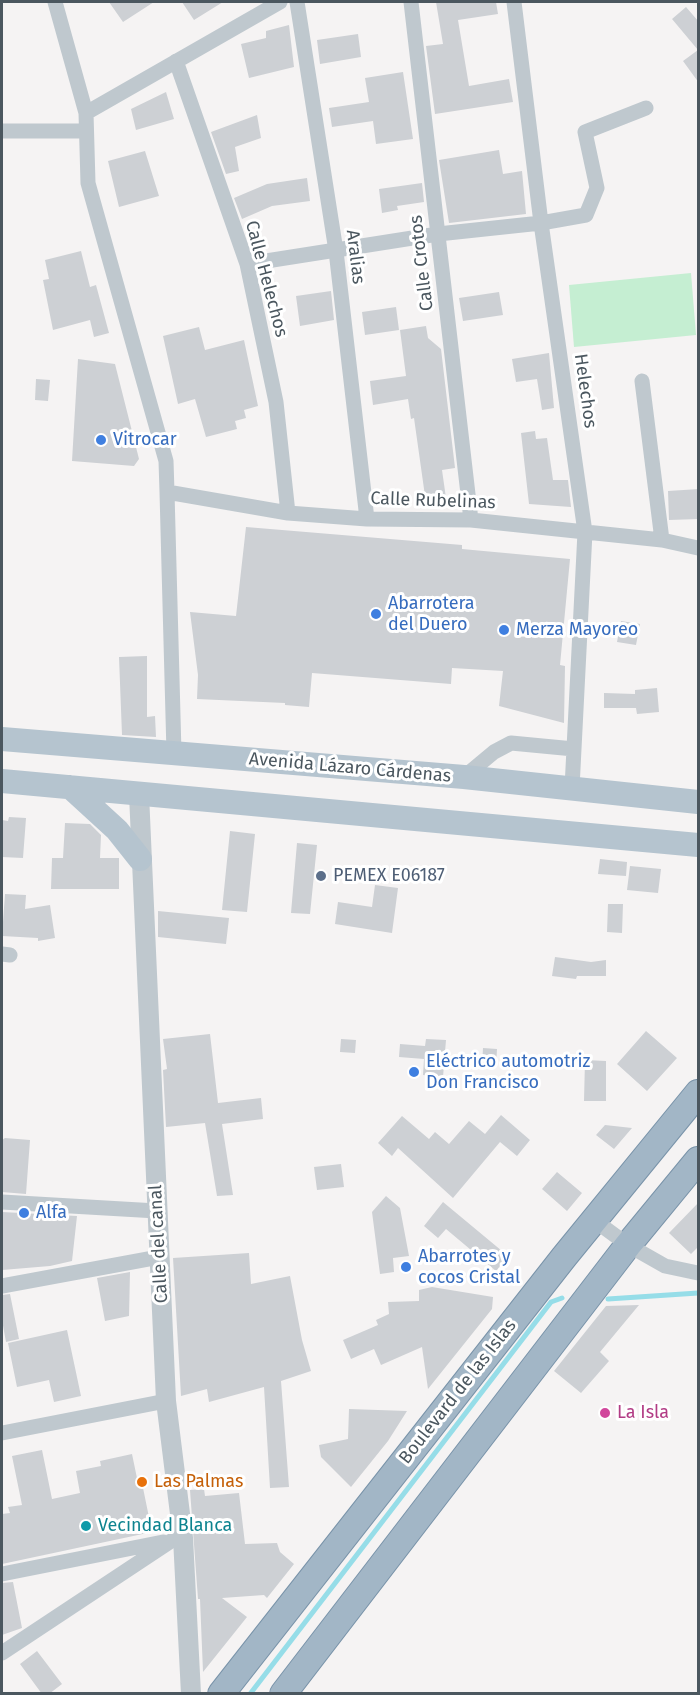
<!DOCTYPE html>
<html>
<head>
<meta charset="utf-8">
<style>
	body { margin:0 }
	#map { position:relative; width:700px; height:1695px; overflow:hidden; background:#f5f3f3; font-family:"Fira Sans",sans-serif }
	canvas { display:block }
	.frame { position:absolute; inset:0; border:3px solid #4b575f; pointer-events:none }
</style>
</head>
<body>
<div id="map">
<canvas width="700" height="1695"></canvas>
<div class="frame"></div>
</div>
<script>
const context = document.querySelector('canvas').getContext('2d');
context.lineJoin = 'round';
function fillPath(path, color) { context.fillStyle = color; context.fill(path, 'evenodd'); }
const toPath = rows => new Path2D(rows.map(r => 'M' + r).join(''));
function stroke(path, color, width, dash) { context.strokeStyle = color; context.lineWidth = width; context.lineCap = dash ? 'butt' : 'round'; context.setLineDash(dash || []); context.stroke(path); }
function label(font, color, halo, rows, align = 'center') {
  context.font = font + ' "Fira Sans",sans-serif'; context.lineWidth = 6; context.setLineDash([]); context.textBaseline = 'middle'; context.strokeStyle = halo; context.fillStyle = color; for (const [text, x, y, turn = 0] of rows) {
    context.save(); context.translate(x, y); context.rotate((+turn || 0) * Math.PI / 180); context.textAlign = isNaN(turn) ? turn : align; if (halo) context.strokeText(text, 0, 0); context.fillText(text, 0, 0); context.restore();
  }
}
fillPath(toPath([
	[691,273,696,335,574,347,569,285]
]), '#c5eed2');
stroke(toPath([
	[608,1299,698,1293],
	[250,1694,551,1302,562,1298]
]), '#96dde8', 5);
fillPath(toPath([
	[109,2,154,2,123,22],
	[182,2,223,2,194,20],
	[436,2,496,2,498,14,458,20,469,86,509,79,513,102,435,114,426,46,443,44],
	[686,7,699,22,699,83,683,61,698,50,672,19],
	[289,25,294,67,249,78,241,44,266,38,266,31],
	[358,34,361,57,320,64,317,40],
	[403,72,413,139,376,144,373,121,332,127,329,108,369,102,365,78],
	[166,92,174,119,136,130,131,109],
	[257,115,261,138,235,147,239,171,226,174,211,132],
	[499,150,503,174,522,171,526,214,449,223,439,160],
	[145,151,159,196,119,207,108,161],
	[307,178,310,201,272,206,242,219,234,198,267,184],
	[422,183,424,202,397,206,398,210,382,213,379,189],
	[81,251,90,287,96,285,109,333,94,337,90,320,53,330,43,280,49,279,45,260],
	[331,291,334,320,300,326,296,296],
	[499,292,503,315,463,321,459,298],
	[396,307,399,330,365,335,362,312],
	[426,326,428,338,441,349,455,468,442,470,446,498,425,496,414,418,411,419,408,399,373,405,370,381,406,376,400,330],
	[199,327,205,350,244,340,258,406,244,410,246,418,235,421,237,429,206,437,195,399,178,404,163,336],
	[549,353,554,408,542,410,537,379,516,382,512,359],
	[78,359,115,364,139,459,134,466,72,461],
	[36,379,50,380,48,401,35,400],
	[535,431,536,439,547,438,553,480,568,480,571,507,529,504,521,433],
	[699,489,699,519,669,520,668,491],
	[246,527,462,545,462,549,570,559,560,665,565,666,564,723,499,706,503,671,452,668,451,684,312,673,309,707,285,705,285,703,197,699,198,675,190,612,236,616],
	[621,621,640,624,636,645,617,642],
	[147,656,147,717,155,716,156,737,122,735,119,657],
	[657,688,659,712,637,714,636,708,604,708,604,693,635,694,635,690],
	[9,817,26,818,23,858,2,857,2,820,8,821],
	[65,823,90,824,101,835,100,858,119,858,119,889,51,889,52,858,63,858],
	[230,831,255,834,247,912,222,910],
	[297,843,317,845,310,914,291,913],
	[600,859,627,862,626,876,598,874],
	[630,866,661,869,658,893,627,890],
	[375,885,398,888,392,933,335,924,338,902,372,907],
	[5,894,26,895,25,909,50,905,55,938,38,941,38,938,2,936],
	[608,904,623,904,622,933,607,932],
	[158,911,229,918,226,944,158,937],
	[555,957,591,962,606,960,606,976,577,976,576,979,552,976],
	[646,1031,677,1058,647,1091,617,1064],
	[210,1034,218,1103,261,1098,263,1119,222,1124,233,1195,217,1196,205,1123,166,1127,163,1070,167,1069,163,1039],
	[341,1039,356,1040,355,1053,340,1052],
	[426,1039,446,1040,443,1077,423,1075,424,1059,399,1057,400,1044,425,1046],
	[483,1048,497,1049,496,1067,482,1066],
	[585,1060,606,1061,606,1101,584,1101],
	[501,1115,530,1140,517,1156,500,1142,453,1198,398,1148,392,1156,378,1143,402,1116,429,1139,435,1132,449,1144,469,1121,485,1134],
	[605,1125,632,1128,614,1149,596,1135],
	[5,1138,30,1140,26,1194,2,1192,2,1140],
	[341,1164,344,1187,317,1190,314,1167],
	[557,1172,582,1193,567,1211,542,1189],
	[386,1196,400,1208,409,1256,393,1258,394,1272,380,1274,372,1212],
	[443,1202,508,1256,496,1271,446,1229,438,1238,424,1226],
	[699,1202,699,1246,691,1254,669,1233],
	[2,1212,77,1216,72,1261,50,1266,2,1270],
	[249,1253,251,1284,290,1276,302,1340,311,1371,281,1381,289,1487,270,1488,264,1387,209,1402,207,1389,181,1396,173,1258],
	[130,1272,129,1316,105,1321,97,1278],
	[432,1287,493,1297,492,1309,428,1389,422,1347,381,1365,374,1349,351,1359,343,1340,378,1325,376,1320,389,1314,388,1302,419,1301,419,1290],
	[10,1294,19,1339,6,1342,2,1320,2,1295],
	[639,1305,600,1352,609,1361,581,1393,554,1371,606,1306],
	[67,1330,81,1396,54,1402,49,1380,17,1387,8,1343],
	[349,1409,407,1411,388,1441,351,1487,321,1457,319,1445,348,1439],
	[42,1450,52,1499,80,1493,76,1471,101,1466,100,1461,132,1454,138,1483,142,1483,152,1532,2,1564,2,1514,10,1513,8,1507,22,1505,12,1456],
	[204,1489,205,1496,239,1493,245,1544,277,1543,280,1552,294,1564,267,1598,264,1595,222,1598,247,1617,203,1672,200,1599,198,1599,190,1490],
	[13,1582,22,1628,2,1635,2,1583],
	[37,1651,62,1684,49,1694,42,1694,20,1664]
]), '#cdd0d4');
const trunk = toPath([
	[221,1694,564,1257,698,1093],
	[283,1694,628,1245,698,1160]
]);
stroke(trunk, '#7993a9', 28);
stroke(toPath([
	[55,2,86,113,88,183,166,461,167,492,288,513,367,519,471,520,662,540,698,548],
	[297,2,336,251,367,519],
	[411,2,471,520],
	[514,2,541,223,585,532,572,788],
	[176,61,247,264,276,402,288,513],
	[86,113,280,2],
	[2,131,85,131],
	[247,264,438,234,541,223,586,215,597,188,585,132,646,108],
	[642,381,662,540],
	[167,492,174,753],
	[464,777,494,752,511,743,574,749],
	[2,954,10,955],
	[2,1202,157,1211],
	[594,1220,628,1245,665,1266,698,1273],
	[2,1286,159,1257],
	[2,1433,166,1401],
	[2,1574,163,1542],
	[2,1653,171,1541]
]), '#bfc8ce', 15);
stroke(toPath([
	[139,794,166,1401,183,1538,191,1694]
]), '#bfc8ce', 20);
stroke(toPath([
	[2,739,464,777,698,802],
	[2,781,698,845],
	[70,787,117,830,140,859]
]), '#b5c4cf', 24);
stroke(trunk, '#a2b6c6', 26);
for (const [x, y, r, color] of [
	[101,440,6,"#3f7fe0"],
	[376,614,6,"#3f7fe0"],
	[504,630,6,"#3f7fe0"],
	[321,876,6,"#5c6f8a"],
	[414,1072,6,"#3f7fe0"],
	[24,1213,6,"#3f7fe0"],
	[406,1267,6,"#3f7fe0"],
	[605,1413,6,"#d1479c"],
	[142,1482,6,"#e8710a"],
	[86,1526,6,"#0f9aa8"]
]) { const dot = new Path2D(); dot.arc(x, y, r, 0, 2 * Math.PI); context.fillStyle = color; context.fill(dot); stroke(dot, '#fff', 2); }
label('18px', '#4b575f', '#fff', [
	["Aralias",355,257,83],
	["Calle Crotos",422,263,-97],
	["Calle Helechos",266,279,75],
	["Helechos",585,391,82],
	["Calle Rubelinas",433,501,2],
	["Avenida Lázaro Cárdenas",350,768,5],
	["Calle del canal",159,1244,-93],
	["Boulevard de las Islas",458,1392,-52]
]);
label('18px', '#366cbe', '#fff', [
	["Vitrocar",113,440],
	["Abarrotera",388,604],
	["del Duero",388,625],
	["Merza Mayoreo",516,630],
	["Eléctrico automotriz",426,1062],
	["Don Francisco",426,1083],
	["Alfa",36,1213],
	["Abarrotes y",418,1257],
	["cocos Cristal",418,1278]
], 'left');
label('18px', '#4e5e75', '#fff', [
	["PEMEX E06187",333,876]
], 'left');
label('18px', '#b23c85', '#fff', [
	["La Isla",617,1413]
], 'left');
label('18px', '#c56008', '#fff', [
	["Las Palmas",154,1482]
], 'left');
label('18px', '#0d838f', '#fff', [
	["Vecindad Blanca",98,1526]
], 'left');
</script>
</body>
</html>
